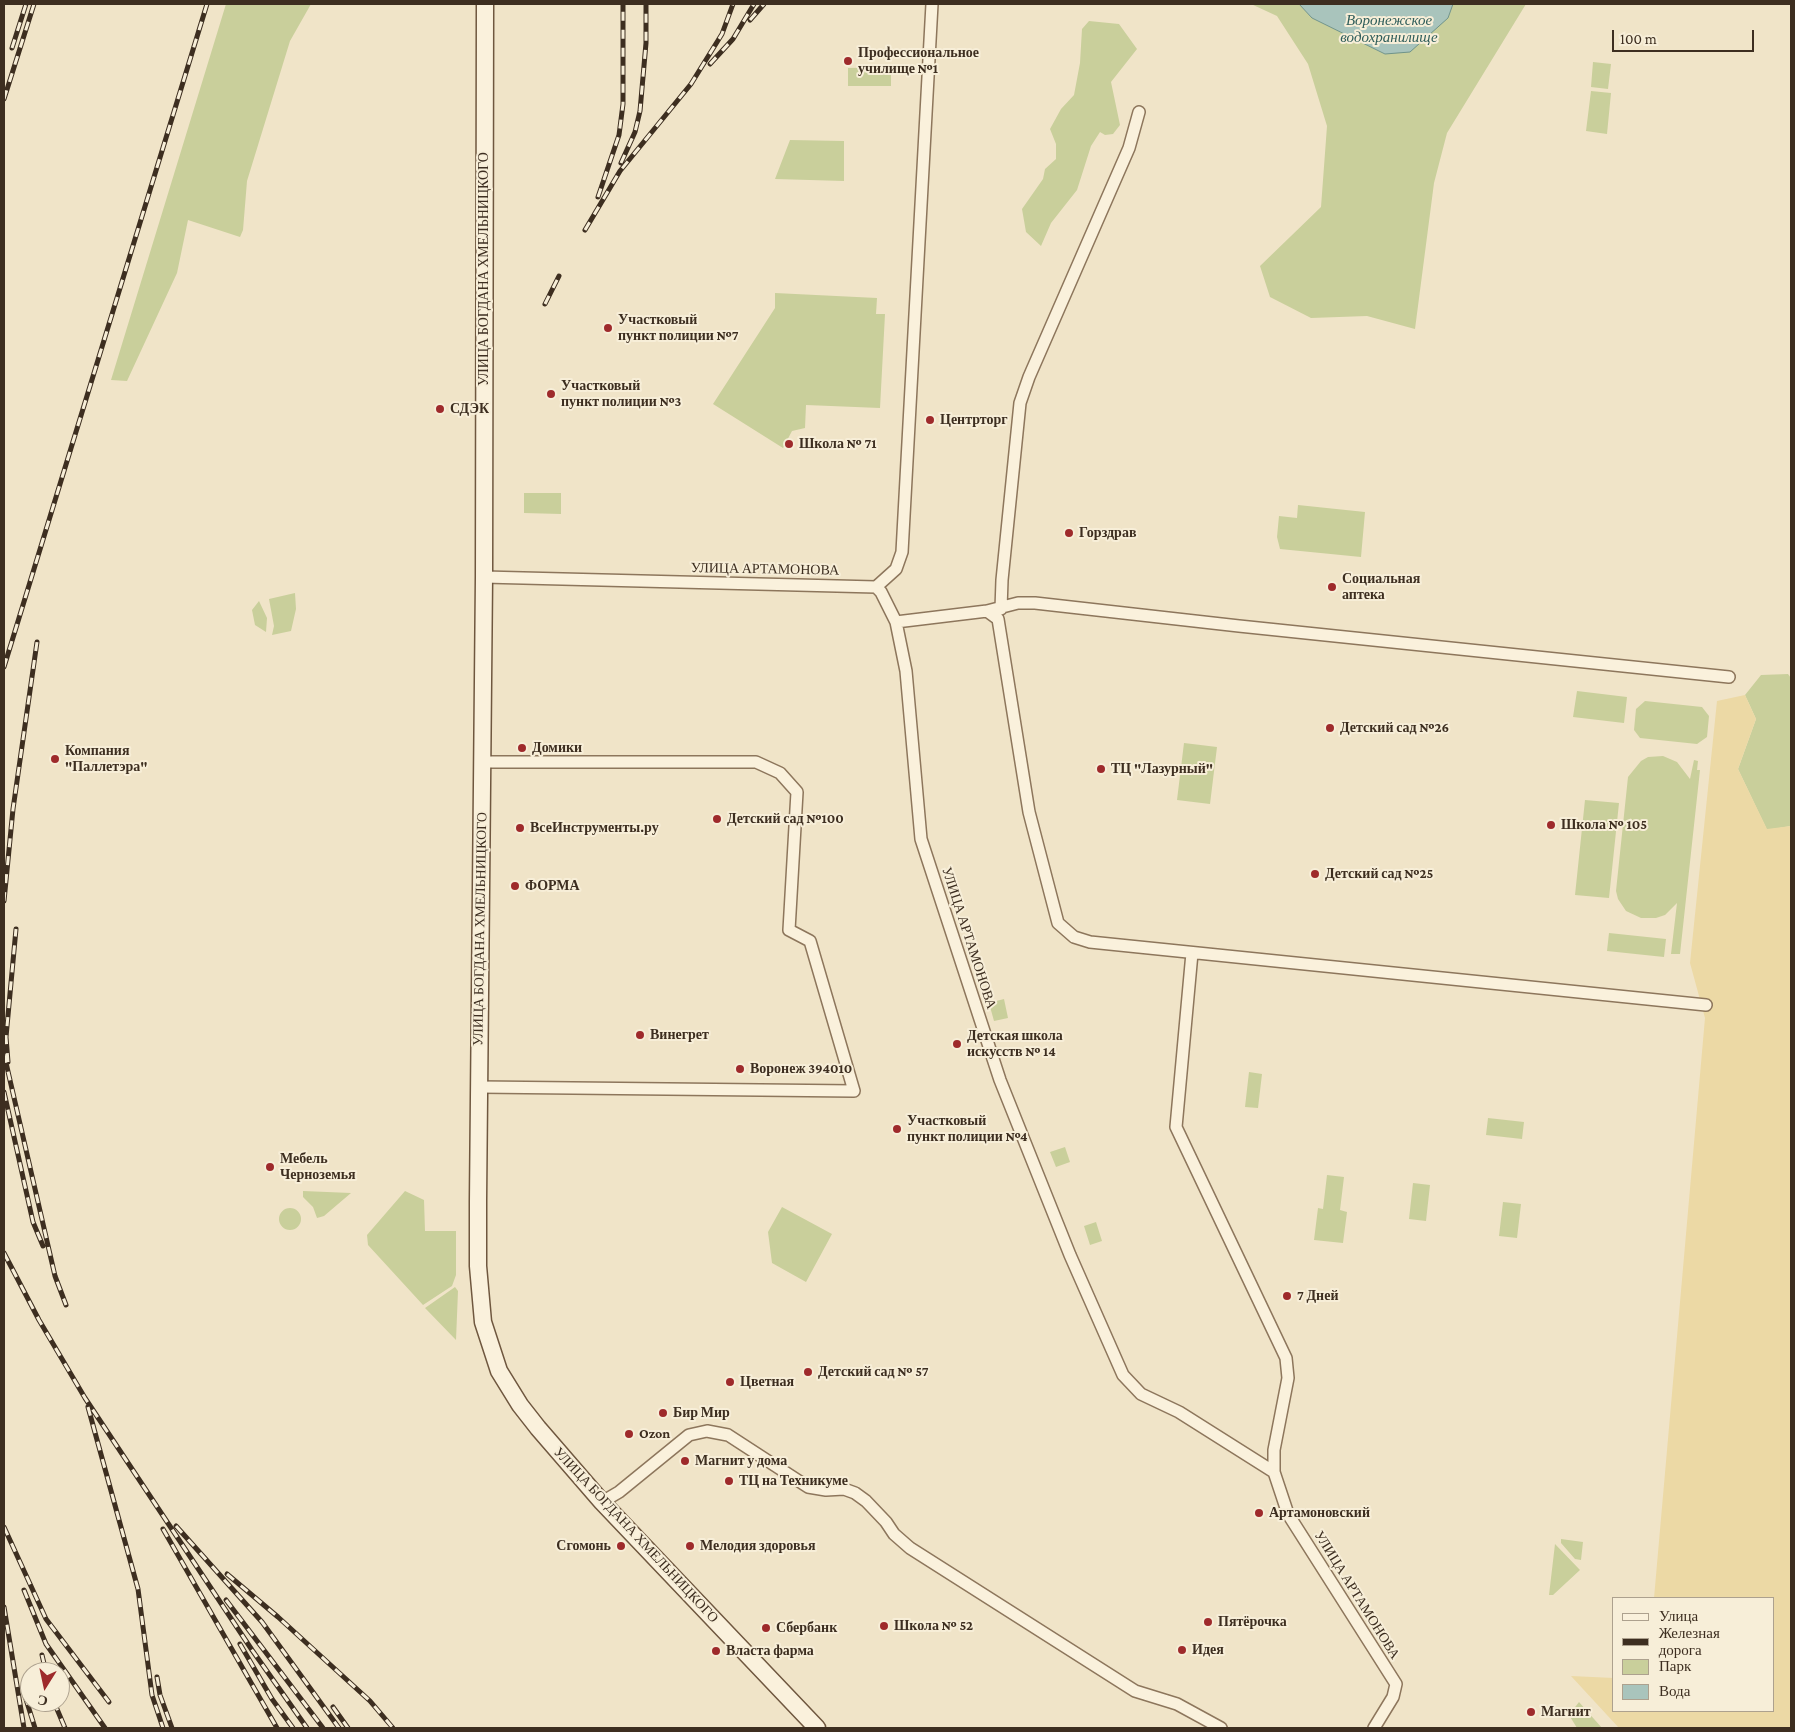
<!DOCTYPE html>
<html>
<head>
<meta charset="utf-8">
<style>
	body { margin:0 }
	#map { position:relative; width:1795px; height:1732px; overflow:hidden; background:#f0e4c8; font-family:"Crimson Pro",serif }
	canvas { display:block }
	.frame { position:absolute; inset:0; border:5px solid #3d2e20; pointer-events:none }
	.legend { position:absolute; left:1612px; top:1597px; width:162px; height:115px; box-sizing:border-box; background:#f7eed8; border:1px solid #ada18e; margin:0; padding:6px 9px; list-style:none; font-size:15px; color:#3d2e20 }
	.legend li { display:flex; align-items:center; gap:10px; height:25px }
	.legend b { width:25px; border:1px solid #ada18e }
	.north { position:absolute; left:20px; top:1662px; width:50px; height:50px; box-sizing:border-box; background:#f7eed8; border:1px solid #ada18e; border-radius:50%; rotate:190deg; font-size:14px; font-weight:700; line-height:20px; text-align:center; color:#3d2e20 }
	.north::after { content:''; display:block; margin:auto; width:18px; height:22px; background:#9e2a2b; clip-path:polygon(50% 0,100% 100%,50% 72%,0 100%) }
	.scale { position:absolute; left:1612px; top:30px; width:142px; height:22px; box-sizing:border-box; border:2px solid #3d2e20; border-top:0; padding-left:6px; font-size:15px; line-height:18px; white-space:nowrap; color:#3d2e20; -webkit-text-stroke:4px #f7eed8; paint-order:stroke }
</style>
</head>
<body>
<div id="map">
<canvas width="1795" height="1732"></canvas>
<div class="frame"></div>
<ul class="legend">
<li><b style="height:6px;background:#faf1dc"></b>Улица</li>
<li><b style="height:6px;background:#3d2e20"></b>Железная дорога</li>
<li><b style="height:14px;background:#c9cf9b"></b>Парк</li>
<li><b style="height:14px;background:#a9c4bc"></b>Вода</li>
</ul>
<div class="north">С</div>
<div class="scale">100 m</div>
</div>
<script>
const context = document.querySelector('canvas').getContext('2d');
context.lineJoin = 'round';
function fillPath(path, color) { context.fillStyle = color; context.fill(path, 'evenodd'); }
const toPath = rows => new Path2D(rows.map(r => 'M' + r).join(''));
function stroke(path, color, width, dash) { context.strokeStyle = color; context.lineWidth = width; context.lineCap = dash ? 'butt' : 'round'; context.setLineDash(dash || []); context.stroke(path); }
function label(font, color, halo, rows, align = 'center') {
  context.font = font + ' "Crimson Pro",serif'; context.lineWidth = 4; context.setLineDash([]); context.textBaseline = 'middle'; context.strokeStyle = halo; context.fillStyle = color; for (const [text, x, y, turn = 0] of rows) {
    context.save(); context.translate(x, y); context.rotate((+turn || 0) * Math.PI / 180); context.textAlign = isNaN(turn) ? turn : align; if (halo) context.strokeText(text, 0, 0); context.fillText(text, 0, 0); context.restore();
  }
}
fillPath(toPath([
	[226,4,311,4,290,41,247,181,243,230,240,237,188,220,177,273,127,381,111,380],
	[1251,4,1299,4,1312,18,1385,54,1448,18,1453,4,1526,4,1447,133,1434,183,1415,329,1367,316,1311,318,1270,297,1260,266,1321,207,1327,126,1308,64,1277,16],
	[1089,21,1119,24,1137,49,1111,82,1120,125,1113,134,1105,135,1100,132,1091,146,1077,190,1051,223,1041,246,1026,232,1022,209,1043,179,1045,169,1056,159,1056,144,1050,129,1061,109,1074,95,1080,63,1082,29],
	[1593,62,1611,64,1608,89,1591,87],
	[891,67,891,86,848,86,848,68],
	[1591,91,1611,93,1607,134,1586,131],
	[790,140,844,141,844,181,775,179],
	[775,293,877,298,876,314,885,314,880,408,806,405,805,428,792,431,783,448,713,404,775,308],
	[524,493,561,493,561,514,524,513],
	[1298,505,1365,512,1361,557,1280,549,1277,537,1279,516,1297,518],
	[295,593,296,609,291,631,272,635,274,626,269,599],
	[259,601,267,618,266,632,255,625,252,610],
	[1788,674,1791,678,1791,826,1767,830,1738,769,1756,719,1745,695,1761,675],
	[1577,691,1627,697,1624,723,1573,717],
	[1645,701,1702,707,1709,716,1707,737,1697,744,1640,738,1634,730,1636,709],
	[1184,743,1217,747,1210,804,1177,800],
	[1663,756,1677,762,1690,779,1694,760,1698,761,1697,770,1700,770,1680,954,1671,954,1677,903,1665,915,1656,918,1641,918,1626,911,1618,899,1616,891,1628,777,1641,761,1648,757],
	[1585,800,1619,803,1609,898,1575,895],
	[1609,933,1666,939,1664,957,1607,951],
	[1004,999,1008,1018,994,1021,989,1003],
	[1249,1072,1262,1074,1258,1108,1245,1107],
	[1488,1118,1524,1122,1522,1139,1486,1135],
	[1065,1147,1070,1162,1056,1167,1050,1152],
	[1327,1175,1344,1177,1340,1210,1347,1212,1343,1243,1314,1240,1318,1208,1323,1209],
	[1413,1183,1430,1185,1426,1221,1409,1219],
	[303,1191,351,1193,324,1216,317,1218,313,1207,303,1197],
	[405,1191,424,1200,425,1231,456,1231,456,1275,452,1286,423,1305,368,1245,367,1235],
	[1503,1202,1521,1204,1517,1238,1499,1236],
	[782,1207,832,1234,806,1282,772,1263,768,1232],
	'279 1219a11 11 0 1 1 22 0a11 11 0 1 1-22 0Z',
	[1096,1222,1102,1241,1090,1245,1084,1226],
	[455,1287,458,1291,456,1340,425,1308],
	[1561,1539,1583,1542,1581,1560,1575,1559,1561,1543],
	[1555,1544,1580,1570,1553,1595,1549,1595],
	[1579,1702,1602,1728,1577,1728,1569,1715]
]), '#c9cf9b');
fillPath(toPath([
	[1745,695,1756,719,1738,769,1767,829,1791,826,1791,1728,1619,1728,1571,1676,1614,1678,1614,1711,1774,1711,1774,1598,1654,1598,1705,1018,1690,963,1717,701]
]), '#ecd9a5');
const water = toPath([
	[1299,4,1453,4,1448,18,1410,52,1385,54,1312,18,1299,4]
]);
fillPath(water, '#a9c4bc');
stroke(water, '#6f938a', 1);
const minor = toPath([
	[484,577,876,587,881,592,896,622,906,671,921,839,1000,1080,1070,1255,1123,1375,1141,1394,1179,1412,1274,1472,1288,1514,1396,1684,1393,1697,1374,1728],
	[876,587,896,569,902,552,932,4],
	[1001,609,1002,580,1020,403,1029,377,1129,148,1139,112],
	[987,611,998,619,1029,812,1058,923,1074,937,1090,942,1706,1005],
	[896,622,987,611,1018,603,1035,603,1239,626,1729,677],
	[1192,953,1176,1127,1286,1358,1288,1378,1274,1450,1274,1472],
	[479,1087,854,1091,810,941,789,930,797,792,780,773,756,762,482,762],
	[602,1502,619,1492,689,1435,707,1431,728,1435,808,1487,826,1490,844,1489,855,1493,866,1501,886,1522,894,1534,910,1548,1135,1691,1177,1704,1221,1728]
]);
const secondary = toPath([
	[485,4,484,577,478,1201,478,1266,483,1322,499,1371,520,1405,538,1428,602,1502,817,1728]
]);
stroke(minor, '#8d765c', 14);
stroke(secondary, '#6f573f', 19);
stroke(minor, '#faf1dc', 11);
stroke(secondary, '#faf1dc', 16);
const rail = toPath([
	[750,20,764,4],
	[12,48,26,4],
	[710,64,733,39,754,4],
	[4,99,34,4],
	[621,163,635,132,640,111,646,43,646,4],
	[598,197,619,135,623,104,623,4],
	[585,230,620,171,691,84,722,34,733,4],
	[545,304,559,276],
	[4,667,207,4],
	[4,901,13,809,37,642],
	[4,1054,55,1276,66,1305],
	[8,1062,6,1037,16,929],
	[4,1092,33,1222,43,1246],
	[4,1253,39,1320,85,1398,252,1650,307,1728],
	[88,1407,138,1589,152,1695,163,1728],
	[176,1526,262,1622,339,1728],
	[4,1527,46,1619,109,1702],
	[163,1529,277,1728],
	[227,1574,278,1617,370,1701,393,1728],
	[24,1590,46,1644,105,1728],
	[226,1600,323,1728],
	[4,1607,24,1728],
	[240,1644,272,1699,293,1728],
	[42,1655,46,1672],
	[157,1677,160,1695,172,1728],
	[25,1696,35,1728],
	[54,1702,65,1728],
	[333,1707,348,1728]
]);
stroke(rail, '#3d2e20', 5);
stroke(rail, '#f7eed8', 3, [9]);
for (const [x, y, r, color] of [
	[848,61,5,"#9e2a2b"],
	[608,328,5,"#9e2a2b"],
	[551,394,5,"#9e2a2b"],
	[440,409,5,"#9e2a2b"],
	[930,420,5,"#9e2a2b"],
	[789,444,5,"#9e2a2b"],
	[1069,533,5,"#9e2a2b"],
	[1332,587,5,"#9e2a2b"],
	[1330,728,5,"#9e2a2b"],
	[522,748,5,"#9e2a2b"],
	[55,759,5,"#9e2a2b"],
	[1101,769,5,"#9e2a2b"],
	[717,819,5,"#9e2a2b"],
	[1551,825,5,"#9e2a2b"],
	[520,828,5,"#9e2a2b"],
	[1315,874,5,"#9e2a2b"],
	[515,886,5,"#9e2a2b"],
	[640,1035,5,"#9e2a2b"],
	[957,1044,5,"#9e2a2b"],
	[740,1069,5,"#9e2a2b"],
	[897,1129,5,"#9e2a2b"],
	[270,1167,5,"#9e2a2b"],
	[1287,1296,5,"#9e2a2b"],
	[808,1372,5,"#9e2a2b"],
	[730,1382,5,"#9e2a2b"],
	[663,1413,5,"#9e2a2b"],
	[629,1434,5,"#9e2a2b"],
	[685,1461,5,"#9e2a2b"],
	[729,1481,5,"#9e2a2b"],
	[1259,1513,5,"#9e2a2b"],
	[621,1546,5,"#9e2a2b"],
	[690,1546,5,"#9e2a2b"],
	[1208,1622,5,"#9e2a2b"],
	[884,1626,5,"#9e2a2b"],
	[766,1628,5,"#9e2a2b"],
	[1182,1650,5,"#9e2a2b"],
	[716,1651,5,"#9e2a2b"],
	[1531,1712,5,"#9e2a2b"]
]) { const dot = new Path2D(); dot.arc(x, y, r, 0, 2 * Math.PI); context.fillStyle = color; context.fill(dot); stroke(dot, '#f7eed8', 2); }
label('bold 14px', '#3d2e20', '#f7eed8', [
	["Профессиональное",858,53],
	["училище №1",858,69],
	["Участковый",618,320],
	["пункт полиции №7",618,336],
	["Участковый",561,386],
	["пункт полиции №3",561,402],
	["СДЭК",450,409],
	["Центрторг",940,420],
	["Школа № 71",799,444],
	["Горздрав",1079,533],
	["Социальная",1342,579],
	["аптека",1342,595],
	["Детский сад №26",1340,728],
	["Домики",532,748],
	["Компания",65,751],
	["\"Паллетэра\"",65,767],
	["ТЦ \"Лазурный\"",1111,769],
	["Детский сад №100",727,819],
	["Школа № 105",1561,825],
	["ВсеИнструменты.ру",530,828],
	["Детский сад №25",1325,874],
	["ФОРМА",525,886],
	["Винегрет",650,1035],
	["Детская школа",967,1036],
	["искусств № 14",967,1052],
	["Воронеж 394010",750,1069],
	["Участковый",907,1121],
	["пункт полиции №4",907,1137],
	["Мебель",280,1159],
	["Черноземья",280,1175],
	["7 Дней",1297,1296],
	["Детский сад № 57",818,1372],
	["Цветная",740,1382],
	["Бир Мир",673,1413],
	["Ozon",639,1434],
	["Магнит у дома",695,1461],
	["ТЦ на Техникуме",739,1481],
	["Артамоновский",1269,1513],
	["Сгомонь",611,1546,"right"],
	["Мелодия здоровья",700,1546],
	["Пятёрочка",1218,1622],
	["Школа № 52",894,1626],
	["Сбербанк",776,1628],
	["Идея",1192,1650],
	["Власта фарма",726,1651],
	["Магнит",1541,1712]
], 'left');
label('14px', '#3d2e20', '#f7eed8', [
	["УЛИЦА БОГДАНА ХМЕЛЬНИЦКОГО",484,269,-90],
	["УЛИЦА АРТАМОНОВА",765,569,1],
	["УЛИЦА БОГДАНА ХМЕЛЬНИЦКОГО",480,929,-89],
	["УЛИЦА АРТАМОНОВА",969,938,72],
	["УЛИЦА БОГДАНА ХМЕЛЬНИЦКОГО",636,1535,47],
	["УЛИЦА АРТАМОНОВА",1357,1595,58]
]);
label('italic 15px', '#2f5d5a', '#f7eed8', [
	["Воронежское",1389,20],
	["водохранилище",1389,37]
]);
</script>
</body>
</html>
